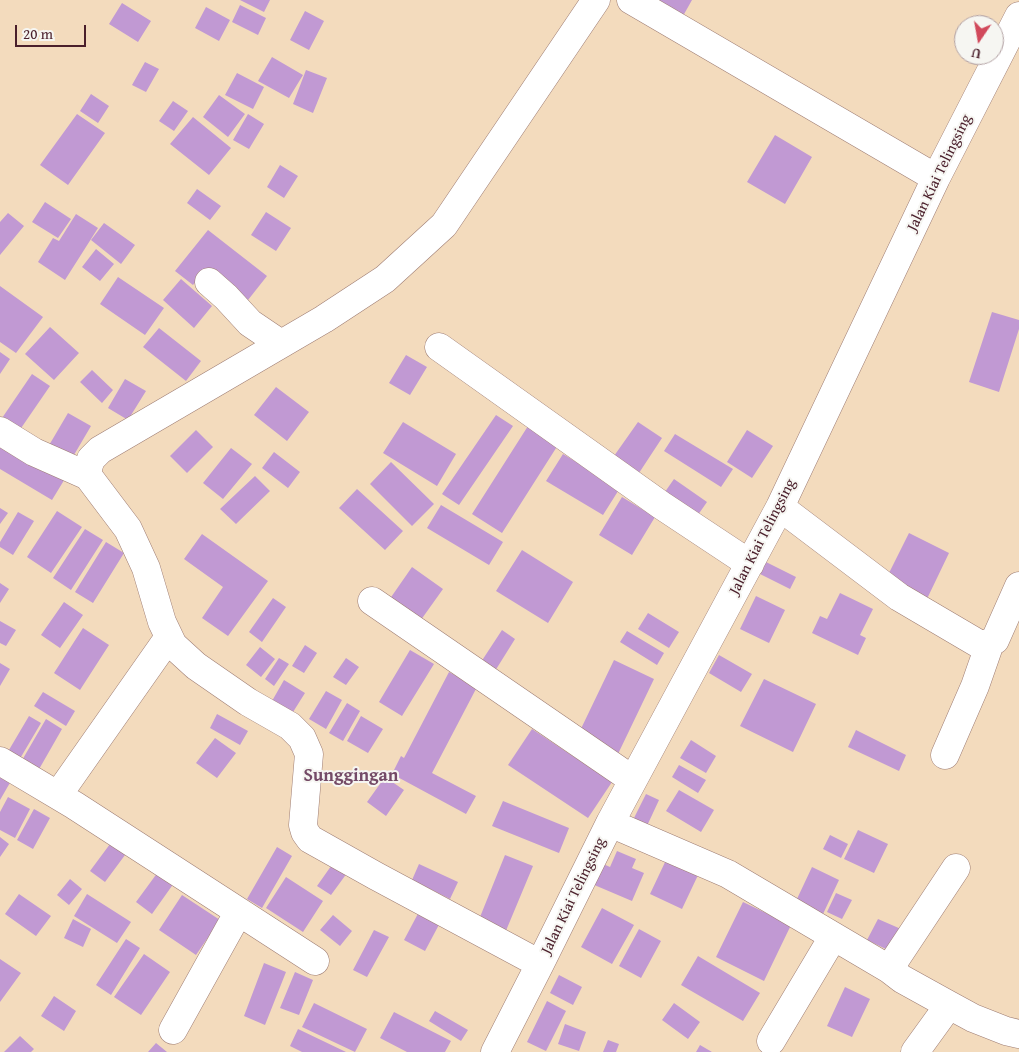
<!DOCTYPE html>
<html>
<head>
<meta charset="utf-8">
<style>
	body { margin:0 }
	#map { position:relative; width:1019px; height:1052px; overflow:hidden; background:#f3dbbd; font-family:"Gentium Book Plus",serif }
	canvas { display:block }
	.north { position:absolute; left:954px; top:15px; width:50px; height:50px; box-sizing:border-box; background:#f6f6f2; border:1px solid #b1a0a2; border-radius:50%; rotate:192deg; font-size:14px; font-weight:700; line-height:20px; text-align:center; color:#4a1f2b }
	.north::after { content:''; display:block; margin:auto; width:18px; height:22px; background:#d1495b; clip-path:polygon(50% 0,100% 100%,50% 72%,0 100%) }
	.scale { position:absolute; left:15px; top:25px; width:71px; height:22px; box-sizing:border-box; border:2px solid #4a1f2b; border-top:0; padding-left:6px; font-size:15px; line-height:18px; white-space:nowrap; color:#4a1f2b; -webkit-text-stroke:4px #f6f6f2; paint-order:stroke }
</style>
</head>
<body>
<div id="map">
<canvas width="1019" height="1052"></canvas>
<div class="north">U</div>
<div class="scale">20 m</div>
</div>
<script>
const context = document.querySelector('canvas').getContext('2d');
context.lineJoin = 'round';
function fillPath(path, color) { context.fillStyle = color; context.fill(path, 'evenodd'); }
const toPath = rows => new Path2D(rows.map(r => 'M' + r).join(''));
function stroke(path, color, width, dash) { context.strokeStyle = color; context.lineWidth = width; context.lineCap = dash ? 'butt' : 'round'; context.setLineDash(dash || []); context.stroke(path); }
function label(font, color, halo, rows, align = 'center') {
  context.font = font + ' "Gentium Book Plus",serif'; context.lineWidth = 4; context.setLineDash([]); context.textBaseline = 'middle'; context.strokeStyle = halo; context.fillStyle = color; for (const [text, x, y, turn = 0] of rows) {
    context.save(); context.translate(x, y); context.rotate((+turn || 0) * Math.PI / 180); context.textAlign = isNaN(turn) ? turn : align; if (halo) context.strokeText(text, 0, 0); context.fillText(text, 0, 0); context.restore();
  }
}
fillPath(toPath([
	[240,0,270,0,264,12],
	[638,0,692,0,679,23],
	[122,3,151,21,138,42,109,24],
	[240,5,266,18,258,35,232,22],
	[206,7,230,20,219,41,195,28],
	[305,11,324,21,309,50,290,40],
	[272,57,303,75,289,98,258,81],
	[145,62,159,69,146,92,132,85],
	[306,70,327,78,313,113,293,104],
	[237,73,264,87,253,109,225,95],
	[91,94,109,106,98,123,80,111],
	[219,95,245,114,228,137,203,117],
	[173,101,188,111,174,131,159,121],
	[77,114,105,133,68,185,40,165],
	[248,114,264,124,249,149,233,140],
	[193,117,231,148,209,175,170,144],
	[775,135,812,157,785,204,747,182],
	[280,165,298,176,284,198,267,187],
	[197,189,221,206,210,220,187,203],
	[45,202,71,219,58,238,32,222],
	[266,212,291,228,276,251,251,235],
	[8,213,24,226,0,255,0,222],
	[76,214,98,228,65,280,38,262,53,238,59,241],
	[104,223,135,245,121,264,91,240],
	[208,230,267,276,248,300,207,268,193,285,175,271],
	[96,249,114,264,100,281,82,267],
	[118,277,164,308,145,335,100,304],
	[181,279,212,306,194,328,163,300],
	[0,286,43,317,16,353,0,342],
	[992,312,1019,320,1019,329,999,392,969,382],
	[50,327,79,353,54,380,25,354],
	[159,328,201,361,186,381,143,347],
	[0,352,10,359,0,374],
	[406,355,427,367,410,395,389,383],
	[92,370,113,390,102,403,80,382],
	[32,374,50,386,17,434,0,421],
	[125,379,146,391,128,420,108,408],
	[276,387,309,412,287,441,254,415],
	[68,413,91,426,71,460,48,447],
	[496,415,513,426,459,505,442,494],
	[403,422,456,454,437,486,383,453],
	[638,422,662,438,639,473,614,456],
	[528,426,558,445,502,533,472,514],
	[196,430,213,447,187,473,170,456],
	[747,430,773,446,752,478,727,462],
	[675,434,733,469,721,487,664,451],
	[4,440,66,477,52,500,0,469,0,447],
	[231,448,252,464,223,499,203,483],
	[274,452,300,472,288,488,262,468],
	[563,454,620,488,603,515,546,481],
	[391,462,434,504,412,526,370,484],
	[255,476,270,491,236,524,220,509],
	[674,479,707,502,693,522,660,499],
	[357,489,403,531,385,550,339,508],
	[622,497,655,517,632,555,599,535],
	[441,505,503,542,489,565,427,528],
	[0,508,8,513,0,524],
	[57,511,82,527,51,573,27,557],
	[18,512,34,521,13,555,0,547,0,542],
	[85,529,103,540,71,590,53,578],
	[909,533,949,553,925,603,884,583],
	[202,534,268,581,228,636,202,618,223,587,184,559],
	[106,542,124,553,93,603,75,592],
	[522,550,573,582,548,623,496,591],
	[766,562,796,577,790,589,760,574],
	[412,567,443,589,418,624,387,603],
	[0,583,9,589,0,603],
	[840,593,873,609,860,635,866,638,858,655,812,633,820,616,827,619],
	[756,596,785,610,769,643,740,629],
	[273,598,286,607,262,642,249,632],
	[64,602,83,615,60,648,41,635],
	[648,613,679,632,669,648,638,629],
	[0,621,16,630,6,646,0,643],
	[83,628,109,645,80,690,54,673],
	[502,630,515,639,495,671,481,662],
	[627,631,664,653,657,665,620,642],
	[305,645,317,653,304,673,292,666],
	[260,647,275,659,261,677,246,665],
	[410,650,434,664,402,716,379,702],
	[719,655,752,674,741,692,709,673],
	[279,658,289,664,274,686,265,679],
	[346,658,359,667,346,685,333,677],
	[614,660,654,679,617,756,577,737],
	[0,663,10,669,0,686],
	[449,672,477,687,432,773,476,796,466,814,392,774,401,756,404,758],
	[764,679,816,704,793,752,740,726],
	[284,680,305,693,288,720,268,708],
	[326,691,342,700,326,729,309,719],
	[43,692,75,711,66,726,34,706],
	[347,703,360,711,343,741,329,733],
	[217,714,248,731,240,745,210,728],
	[29,716,41,723,18,762,6,755],
	[361,716,383,729,368,753,347,741],
	[46,719,62,729,38,771,21,762],
	[532,729,612,782,588,818,508,765],
	[856,730,906,755,899,771,848,747],
	[215,738,236,753,217,778,196,763],
	[691,740,716,756,706,773,680,758],
	[679,765,706,780,698,793,672,777],
	[0,774,11,781,0,800],
	[385,777,404,790,386,816,367,802],
	[679,790,714,810,701,832,666,811],
	[646,794,659,800,646,828,632,822],
	[8,797,30,809,15,838,0,830,0,812],
	[503,801,569,828,559,853,492,826],
	[34,809,50,818,33,849,17,840],
	[858,830,888,844,874,873,844,859],
	[830,835,848,844,841,858,823,849],
	[0,837,9,844,0,857],
	[113,840,128,851,105,882,90,871],
	[277,847,292,856,262,908,247,899],
	[617,851,636,859,632,868,644,873,632,901,592,884,601,863,610,867],
	[505,855,533,866,505,933,478,922],
	[667,858,699,873,682,909,650,894],
	[336,859,350,869,331,895,317,886],
	[419,864,458,882,450,899,412,880],
	[812,867,839,880,823,914,796,901],
	[158,872,174,883,152,914,136,902],
	[286,877,323,901,303,932,266,908],
	[70,879,82,889,69,905,57,895],
	[836,893,852,900,842,919,827,912],
	[19,894,51,916,36,936,5,914],
	[87,894,131,922,117,943,74,916],
	[182,895,220,920,196,955,159,930],
	[743,902,791,925,764,981,716,957],
	[421,908,442,919,425,951,404,940],
	[602,908,634,925,612,964,581,947],
	[333,915,352,931,340,946,320,930],
	[73,919,91,929,83,947,64,938],
	[878,919,901,929,890,951,867,940],
	[639,929,661,941,641,978,619,966],
	[374,930,389,937,367,977,353,970],
	[126,939,140,948,111,995,96,985],
	[144,954,170,972,141,1015,114,997],
	[698,956,760,993,743,1021,681,985],
	[0,959,21,973,0,1002],
	[264,963,286,972,265,1025,244,1016],
	[295,972,313,980,299,1015,280,1008],
	[559,975,582,987,573,1005,550,993],
	[845,987,870,999,852,1037,827,1026],
	[54,996,76,1011,64,1031,41,1016],
	[547,1001,566,1011,546,1051,527,1042],
	[314,1003,367,1029,355,1052,302,1027],
	[674,1003,700,1022,688,1039,662,1020],
	[435,1011,468,1030,461,1041,429,1021],
	[394,1012,451,1041,445,1052,407,1052,380,1038],
	[565,1024,586,1032,579,1051,558,1044],
	[298,1029,346,1052,302,1052,290,1046],
	[20,1036,34,1049,31,1052,4,1052],
	[608,1040,619,1044,616,1052,603,1052],
	[156,1043,167,1052,148,1052],
	[700,1045,712,1052,696,1052]
]), '#c199d3');
const minor = toPath([
	[631,0,936,178],
	[209,282,226,297,250,323,281,344],
	[439,347,661,505,750,564],
	[0,431,34,452,88,476],
	[780,507,899,597,979,644,984,645,995,640,1019,586],
	[372,601,633,780],
	[945,755,975,686,990,643],
	[0,761,74,805,315,961],
	[58,795,169,637],
	[610,823,728,874,889,969,902,979,949,1005,973,1018,1006,1031,1019,1034],
	[540,964,376,876,310,839,305,832,303,825,309,754,302,738,290,726,248,702,196,666,173,645,162,622,146,568,128,529,88,476,88,468,91,459,100,450,324,319,385,279,444,225,596,0],
	[889,969,956,868],
	[173,1030,238,913],
	[771,1041,833,937],
	[495,1052,540,964,610,823,780,507,936,178,1019,16],
	[915,1052,949,1005]
]);
stroke(minor, '#9e7d74', 29);
stroke(minor, '#fff', 28);
label('15px', '#4a1f2b', '#f6f6f2', [
	["Jalan Kiai Telingsing",940,173,-64],
	["Jalan Kiai Telingsing",763,537,-63],
	["Jalan Kiai Telingsing",574,896,-64]
]);
label('bold 18px', '#744a66', '#f6f6f2', [
	["Sunggingan",351,776]
]);
</script>
</body>
</html>
